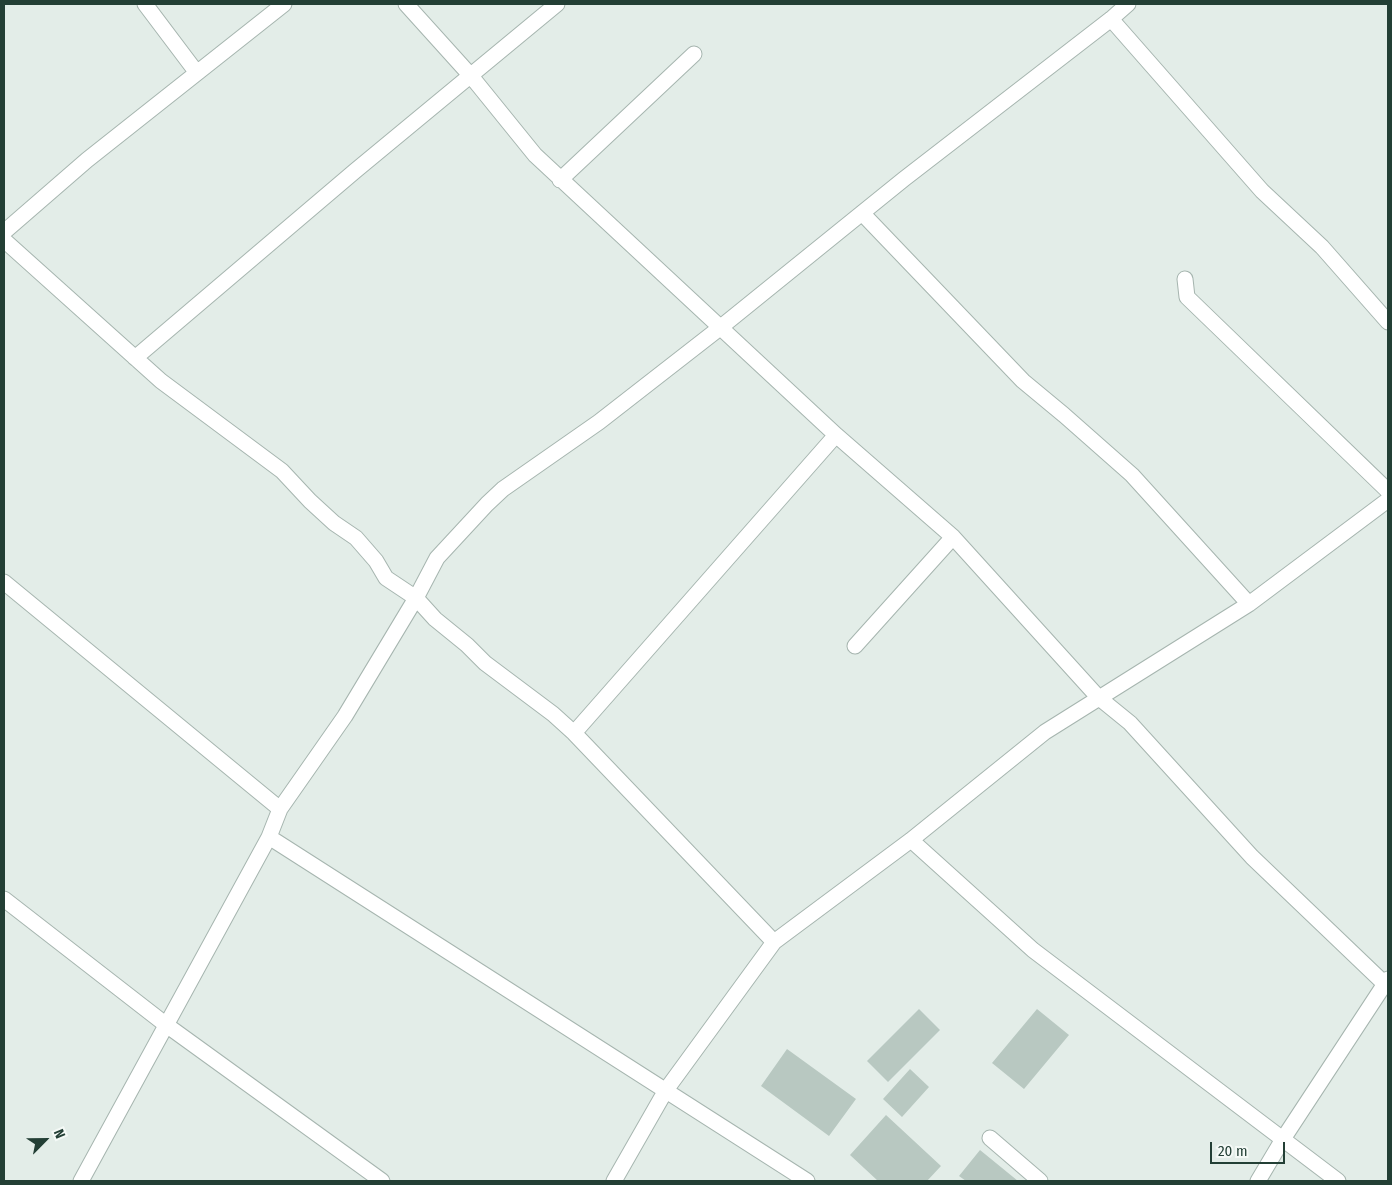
<!DOCTYPE html>
<html>
<head>
<meta charset="utf-8">
<style>
	body { margin:0 }
	#map { position:relative; width:1392px; height:1185px; overflow:hidden; background:#e3ede8; font-family:"Fira Sans Condensed",sans-serif }
	canvas { display:block }
	.frame { position:absolute; inset:0; border:5px solid #233f35; pointer-events:none }
	.north { position:absolute; left:20px; top:1115px; width:50px; height:50px; -webkit-text-stroke:4px #f4f9f6; paint-order:stroke; rotate:67deg; font-size:14px; font-weight:700; line-height:20px; text-align:center; color:#233f35 }
	.north::after { content:''; display:block; margin:auto; width:18px; height:22px; background:#233f35; clip-path:polygon(50% 0,100% 100%,50% 72%,0 100%) }
	.scale { position:absolute; left:1210px; top:1142px; width:75px; height:22px; box-sizing:border-box; border:2px solid #233f35; border-top:0; padding-left:6px; font-size:15px; line-height:18px; white-space:nowrap; color:#233f35; -webkit-text-stroke:4px #f4f9f6; paint-order:stroke }
</style>
</head>
<body>
<div id="map">
<canvas width="1392" height="1185"></canvas>
<div class="frame"></div>
<div class="north">N</div>
<div class="scale">20 m</div>
</div>
<script>
const context = document.querySelector('canvas').getContext('2d');
context.lineJoin = 'round';
function fillPath(path, color) { context.fillStyle = color; context.fill(path, 'evenodd'); }
const toPath = rows => new Path2D(rows.map(r => 'M' + r).join(''));
function stroke(path, color, width, dash) { context.strokeStyle = color; context.lineWidth = width; context.lineCap = dash ? 'butt' : 'round'; context.setLineDash(dash || []); context.stroke(path); }
fillPath(toPath([
	[919,1009,940,1030,888,1082,867,1061],
	[1037,1009,1069,1035,1024,1089,992,1063],
	[787,1049,856,1099,829,1136,761,1086],
	[910,1069,929,1087,902,1117,883,1099],
	[886,1115,941,1166,927,1181,878,1181,850,1155],
	[980,1150,1018,1181,966,1181,959,1176]
]), '#b8c8c1');
const minor = toPath([
	[145,4,197,73],
	[406,4,471,76,535,155,836,435,953,537,1098,697,1130,723,1252,857,1388,987],
	[1111,19,1262,191,1322,247,1388,322],
	[560,180,694,54],
	[862,213,1023,381,1064,415,1132,475,1249,604],
	[4,232,87,160,284,4],
	[4,240,161,381,282,471,310,501,334,523,356,538,376,561,386,578,416,598,435,619,467,645,485,663,553,714,574,733,774,942],
	[1185,279,1187,297,1388,491],
	[135,358,355,171,557,4],
	[4,582,280,809],
	[855,646,953,537],
	[574,733,836,435],
	[269,837,807,1181],
	[911,840,1033,950,1338,1181],
	[4,899,165,1024,382,1181],
	[990,1138,1040,1181],
	[81,1181,269,837,280,809,345,716,416,598,437,558,487,504,503,489,599,422,721,327,904,179,1111,19,1128,4],
	[614,1181,666,1090,774,942,911,840,1045,732,1249,604,1388,500],
	[1258,1181,1283,1139,1388,979]
]);
stroke(minor, '#a6b5af', 17);
stroke(minor, '#fff', 15);
</script>
</body>
</html>
